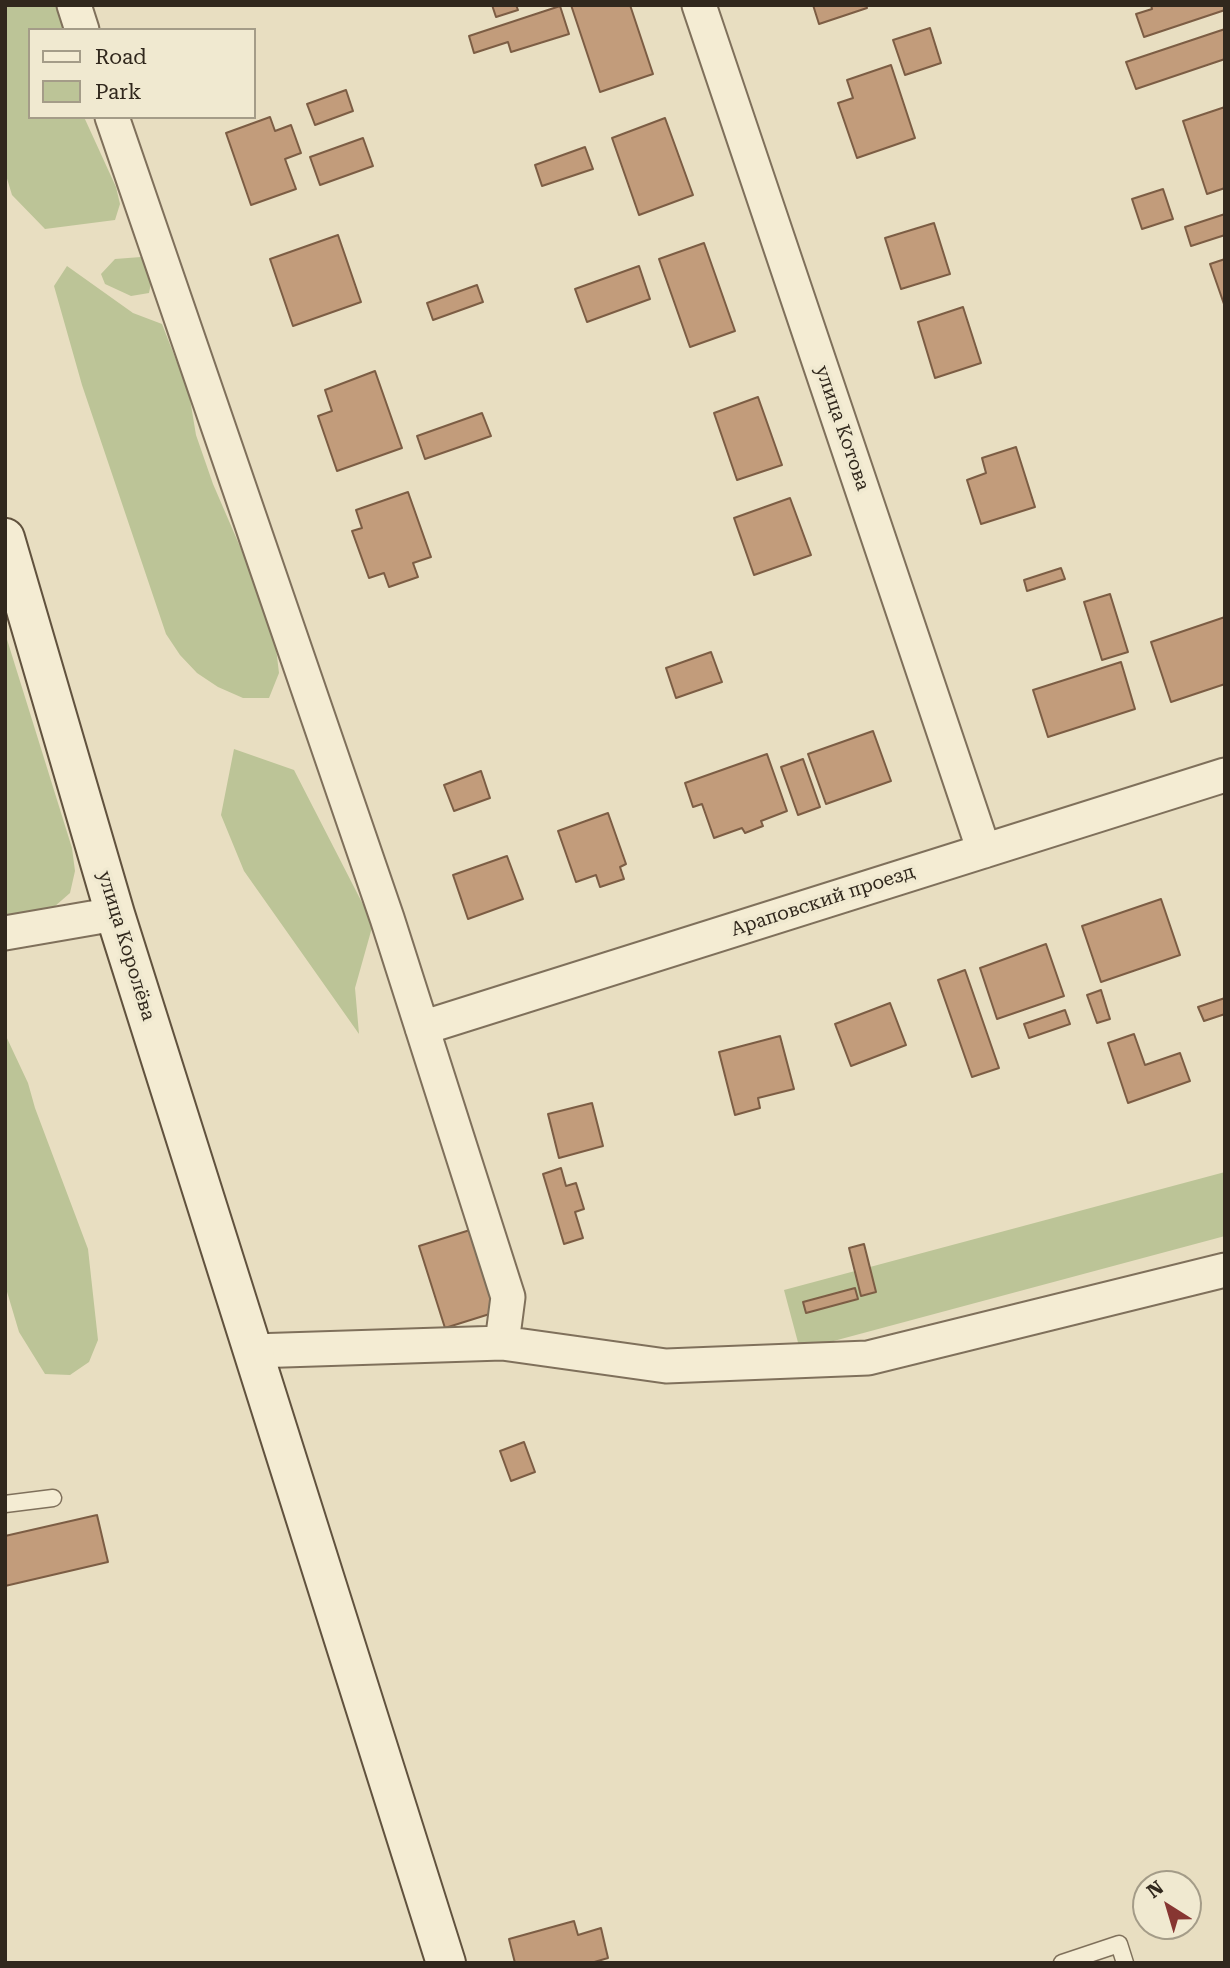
<!DOCTYPE html>
<html>
<head>
<meta charset="utf-8">
<style>
	body { margin:0 }
	#map { position:relative; width:1230px; height:1968px; overflow:hidden; background:#e8dec1; font-family:"Roboto Serif",serif }
	canvas { display:block }
	.frame { position:absolute; inset:0; border:7px solid #31281d; pointer-events:none }
	.legend { position:absolute; left:28px; top:28px; width:228px; height:91px; box-sizing:border-box; background:#f0e9d0; border:2px solid #a49c88; margin:0; padding:9px 12px; list-style:none; font-size:21px; color:#31281d }
	.legend li { display:flex; align-items:center; gap:14px; height:35px }
	.legend b { width:35px; border:2px solid #a49c88 }
	.north { position:absolute; left:1132px; top:1870px; width:70px; height:70px; box-sizing:border-box; background:#f0e9d0; border:2px solid #a49c88; border-radius:50%; rotate:323deg; font-size:19px; font-weight:700; line-height:28px; text-align:center; color:#31281d }
	.north::after { content:''; display:block; margin:auto; width:24px; height:32px; background:#873632; clip-path:polygon(50% 0,100% 100%,50% 72%,0 100%) }
</style>
</head>
<body>
<div id="map">
<canvas width="1230" height="1968"></canvas>
<div class="frame"></div>
<ul class="legend">
<li><b style="height:9px;background:#f4ecd3"></b>Road</li>
<li><b style="height:19px;background:#bcc497"></b>Park</li>
</ul>
<div class="north">N</div>
</div>
<script>
const context = document.querySelector('canvas').getContext('2d');
context.lineJoin = 'round';
function fillPath(path, color) { context.fillStyle = color; context.fill(path, 'evenodd'); }
const toPath = rows => new Path2D(rows.map(r => 'M' + r).join(''));
function stroke(path, color, width, dash) { context.strokeStyle = color; context.lineWidth = width; context.lineCap = dash ? 'butt' : 'round'; context.setLineDash(dash || []); context.stroke(path); }
function label(font, color, halo, rows, align = 'center') {
  context.font = font + ' "Roboto Serif",serif'; context.lineWidth = 7; context.setLineDash([]); context.textBaseline = 'middle'; context.strokeStyle = halo; context.fillStyle = color; for (const [text, x, y, turn = 0] of rows) {
    context.save(); context.translate(x, y); context.rotate((+turn || 0) * Math.PI / 180); context.textAlign = isNaN(turn) ? turn : align; if (halo) context.strokeText(text, 0, 0); context.fillText(text, 0, 0); context.restore();
  }
}
fillPath(toPath([
	[5,5,58,5,63,30,30,30,30,117,84,117,116,187,120,204,115,220,45,229,12,195,5,172],
	[141,257,151,283,149,293,131,296,105,284,101,274,115,259],
	[67,266,133,313,162,324,189,393,196,435,213,484,273,623,279,673,269,698,243,698,218,687,197,673,180,655,166,634,82,385,54,286],
	[5,633,72,848,75,871,70,893,54,907,34,914,5,919],
	[234,749,294,770,373,924,355,988,359,1034,244,871,221,815],
	[5,1034,28,1083,35,1108,88,1249,98,1340,89,1362,70,1375,45,1374,19,1332,5,1285],
	[1225,1172,1225,1236,800,1350,784,1290]
]), '#bcc497');
const building = toPath([
	[492,5,516,5,518,10,496,17,492,5],
	[571,5,630,5,653,74,600,92,571,5],
	[813,5,866,5,867,8,819,24,813,5],
	[1151,5,1225,5,1225,10,1144,37,1136,14,1152,9,1151,5],
	[560,6,569,34,511,52,508,42,474,53,469,36,560,6],
	[930,28,941,63,905,75,893,40,930,28],
	[1225,29,1225,59,1136,89,1126,62,1225,29],
	[891,65,915,138,857,158,838,103,853,98,847,80,891,65],
	[346,90,353,111,315,125,307,104,346,90],
	[1225,107,1225,188,1207,194,1183,121,1225,107],
	[270,117,275,131,291,125,301,153,285,159,296,189,251,205,226,133,270,117],
	[665,118,693,195,639,215,612,138,665,118],
	[363,138,373,166,320,185,310,157,363,138],
	[585,147,593,169,542,186,535,165,585,147],
	[1163,189,1173,219,1142,229,1132,199,1163,189],
	[1225,214,1225,235,1191,246,1185,227,1225,214],
	[934,223,950,274,901,289,885,238,934,223],
	[338,235,361,302,293,326,270,259,338,235],
	[704,243,735,331,690,347,659,259,704,243],
	[1225,259,1225,307,1210,264,1225,259],
	[639,266,650,299,587,322,575,289,639,266],
	[477,285,483,302,433,320,427,303,477,285],
	[963,307,981,363,935,378,918,322,963,307],
	[375,371,402,448,337,471,318,416,332,411,325,390,375,371],
	[758,397,782,465,737,480,714,413,758,397],
	[482,413,491,436,425,459,417,436,482,413],
	[1016,447,1035,507,981,524,967,480,986,473,982,458,1016,447],
	[408,492,431,557,413,563,418,577,389,587,384,573,369,578,352,531,362,528,356,510,408,492],
	[790,498,811,555,754,575,734,518,790,498],
	[1061,568,1065,579,1027,591,1024,580,1061,568],
	[1110,594,1128,652,1102,660,1084,602,1110,594],
	[1225,617,1225,684,1171,702,1151,642,1225,617],
	[711,652,722,682,676,698,666,668,711,652],
	[1121,662,1135,709,1048,737,1033,690,1121,662],
	[873,731,891,781,826,804,808,754,873,731],
	[767,754,787,811,761,821,763,826,745,833,742,828,714,838,702,804,693,807,685,783,767,754],
	[803,759,820,807,798,815,781,767,803,759],
	[481,771,490,798,454,811,444,785,481,771],
	[608,813,626,864,620,867,624,879,600,887,596,875,576,882,558,831,608,813],
	[507,856,523,899,468,919,453,875,507,856],
	[1161,899,1180,955,1101,982,1082,926,1161,899],
	[1046,944,1064,996,997,1019,980,968,1046,944],
	[965,970,999,1068,972,1077,938,980,965,970],
	[1101,990,1110,1019,1097,1023,1087,995,1101,990],
	[1225,998,1225,1014,1204,1021,1198,1007,1225,998],
	[890,1003,906,1045,851,1066,835,1024,890,1003],
	[1065,1010,1070,1024,1029,1038,1024,1024,1065,1010],
	[1134,1034,1145,1065,1180,1053,1190,1081,1128,1103,1108,1043,1134,1034],
	[780,1036,794,1089,758,1098,760,1108,735,1115,719,1052,780,1036],
	[592,1103,603,1146,559,1158,548,1114,592,1103],
	[561,1168,566,1186,576,1183,584,1209,575,1212,583,1238,564,1244,543,1174,561,1168],
	[470,1230,496,1312,445,1328,419,1246,470,1230],
	[864,1244,876,1292,861,1296,849,1248,864,1244],
	[855,1288,858,1299,806,1313,803,1302,855,1288],
	[524,1442,535,1472,511,1481,500,1451,524,1442],
	[97,1515,108,1562,5,1586,5,1536,97,1515],
	[574,1921,578,1935,601,1928,608,1958,591,1963,515,1963,509,1939,574,1921]
]);
fillPath(building, '#c29c7b');
stroke(building, '#7c5d44', 2);
const lane = toPath([
	[5,1504,53,1498],
	[1062,1963,1119,1944,1125,1963]
]);
const street = toPath([
	[74,5,82,30],
	[699,5,984,851],
	[112,117,387,918,508,1297,502,1343],
	[5,933,115,914],
	[422,1028,1225,775],
	[253,1351,502,1343,666,1366,868,1358,1225,1270]
]);
const secondary = toPath([
	[5,538,115,914,446,1963]
]);
stroke(lane, '#7f705b', 19);
stroke(street, '#7f705b', 37);
stroke(secondary, '#61523e', 42);
stroke(lane, '#f4ecd3', 16);
stroke(street, '#f4ecd3', 33);
stroke(secondary, '#f4ecd3', 38);
label('19px', '#31281d', '#f0e9d0', [
	["улица Котова",842,428,71],
	["Араповский проезд",823,901,-18],
	["улица Королёва",126,946,73]
]);
</script>
</body>
</html>
